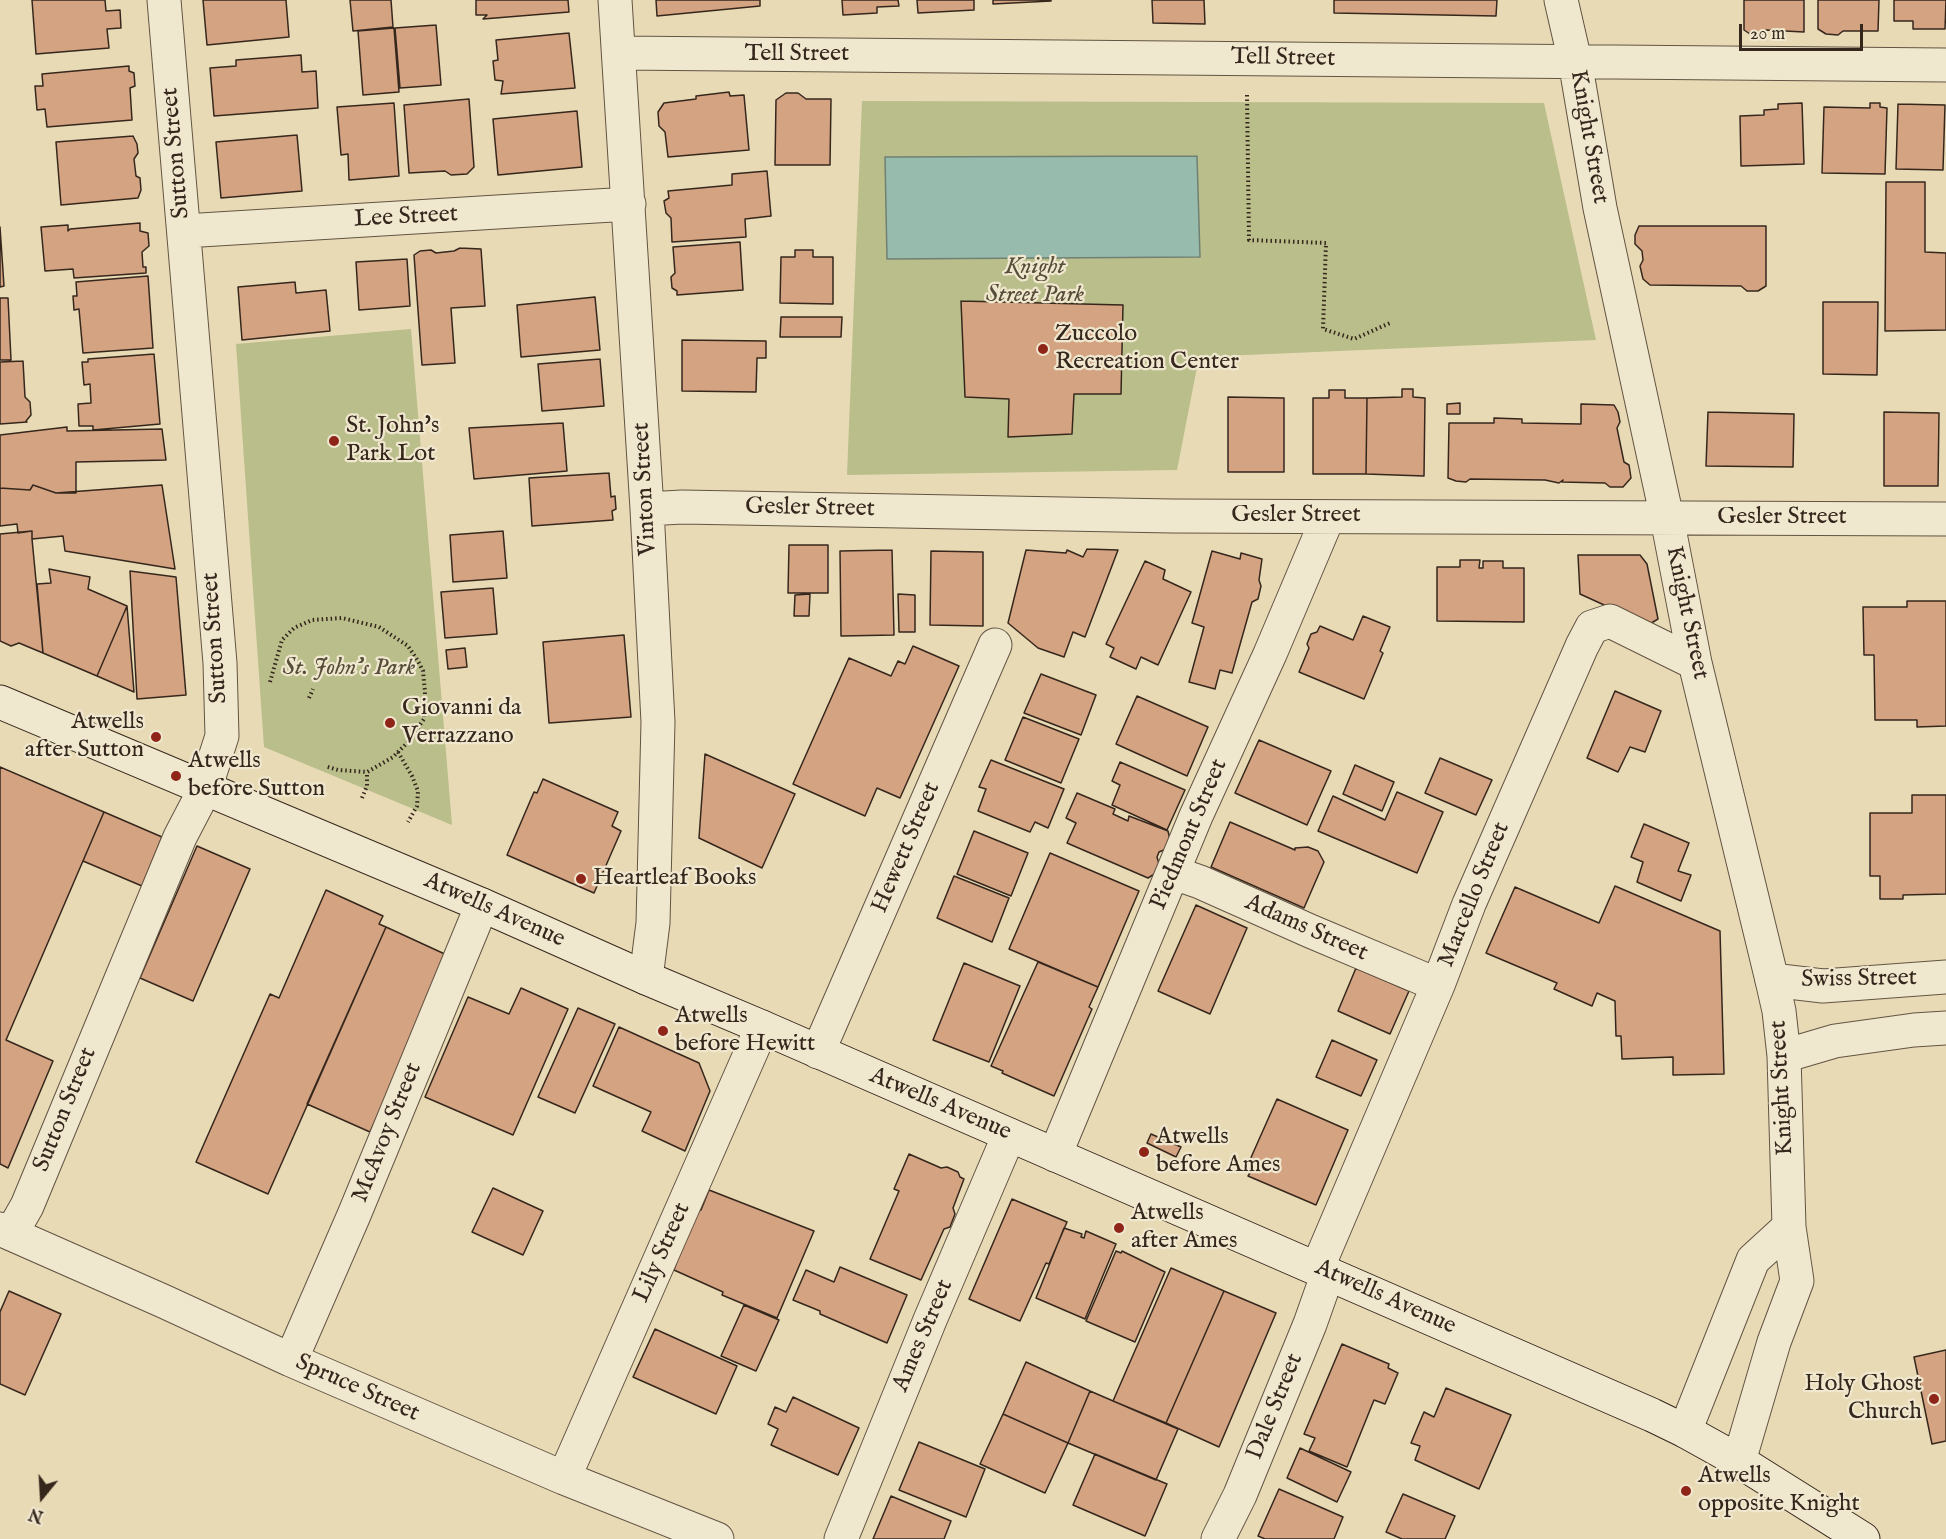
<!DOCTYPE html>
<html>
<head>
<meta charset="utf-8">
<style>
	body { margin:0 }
	#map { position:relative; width:1946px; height:1539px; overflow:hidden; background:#e8dab5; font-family:"IM FELL English",serif }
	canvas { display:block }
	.north { position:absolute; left:12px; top:1467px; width:60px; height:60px; -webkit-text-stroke:4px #f0e7cf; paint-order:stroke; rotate:198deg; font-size:16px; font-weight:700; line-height:24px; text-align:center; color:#36271d }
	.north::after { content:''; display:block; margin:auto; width:21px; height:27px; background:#36271d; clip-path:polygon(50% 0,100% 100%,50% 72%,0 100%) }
	.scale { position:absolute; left:1739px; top:24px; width:124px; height:27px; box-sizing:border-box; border:3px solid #36271d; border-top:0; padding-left:8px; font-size:18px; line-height:21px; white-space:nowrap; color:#36271d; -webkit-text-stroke:4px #f0e7cf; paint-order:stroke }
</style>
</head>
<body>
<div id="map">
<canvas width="1946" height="1539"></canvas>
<div class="north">N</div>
<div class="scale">20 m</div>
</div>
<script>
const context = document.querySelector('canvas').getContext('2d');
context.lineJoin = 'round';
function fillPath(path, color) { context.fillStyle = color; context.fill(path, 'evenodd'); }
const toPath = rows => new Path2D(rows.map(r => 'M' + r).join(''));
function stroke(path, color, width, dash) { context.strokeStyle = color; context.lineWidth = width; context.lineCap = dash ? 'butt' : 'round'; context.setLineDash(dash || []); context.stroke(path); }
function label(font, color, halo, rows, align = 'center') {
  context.font = font + ' "IM FELL English",serif'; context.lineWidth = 4.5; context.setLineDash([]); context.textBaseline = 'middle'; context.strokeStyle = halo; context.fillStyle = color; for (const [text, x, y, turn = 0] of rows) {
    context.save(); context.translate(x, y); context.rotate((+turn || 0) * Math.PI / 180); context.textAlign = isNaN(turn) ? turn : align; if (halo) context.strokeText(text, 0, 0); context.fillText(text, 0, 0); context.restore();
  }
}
fillPath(toPath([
	[862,101,1544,103,1596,340,1199,357,1177,470,847,475],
	[411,329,452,825,264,747,236,344]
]), '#b9be8b');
const water = toPath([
	[1197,156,1200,257,887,259,885,157,1197,156]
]);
fillPath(water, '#97bbad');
stroke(water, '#708073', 1.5);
const building = toPath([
	[32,0,105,0,106,11,120,10,121,28,107,29,109,48,36,54,32,0],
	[203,0,286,0,289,37,207,45,203,0],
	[350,0,391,0,393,27,353,31,350,0],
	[476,0,568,0,569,12,483,19,487,15,476,15,476,0],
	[656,0,760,0,760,6,657,16,656,0],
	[842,0,898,0,899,6,877,7,877,13,843,15,842,0],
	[917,0,974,0,974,10,918,13,917,0],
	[993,0,1051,0,1051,1,993,4,993,0],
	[1152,0,1204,0,1205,24,1153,23,1152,0],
	[1334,0,1497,0,1496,16,1334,13,1334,0],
	[1744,0,1804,0,1804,32,1766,30,1762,34,1750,34,1744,30,1744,0],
	[1818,0,1879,0,1878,31,1843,31,1838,35,1826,34,1818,29,1818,0],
	[1894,0,1946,0,1945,29,1913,29,1913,21,1894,21,1894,0],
	[436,25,441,85,400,88,395,28,436,25],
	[394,28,399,92,363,95,358,31,394,28],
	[569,33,575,88,501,94,503,81,495,80,493,61,498,60,496,40,569,33],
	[301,55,302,72,316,71,318,108,214,116,210,68,236,66,236,60,301,55],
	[129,66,129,71,134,73,135,86,130,88,132,120,47,127,45,109,37,110,35,86,43,86,42,74,129,66],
	[729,92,730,96,744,95,749,150,668,157,665,132,659,126,658,112,664,103,696,99,696,96,729,92],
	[786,93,798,93,806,99,831,99,830,165,775,165,776,100,786,93],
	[469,99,474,167,467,174,451,175,445,171,409,173,404,105,469,99],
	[394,103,399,176,349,180,348,154,341,155,337,107,394,103],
	[1802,103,1804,164,1741,166,1740,116,1764,115,1764,110,1778,109,1778,104,1802,103],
	[1870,103,1880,103,1880,107,1887,108,1885,174,1822,173,1824,107,1870,108,1870,103],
	[1898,104,1945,105,1943,170,1896,169,1898,104],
	[577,111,582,167,498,175,493,119,577,111],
	[297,135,302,191,221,198,216,142,297,135],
	[133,136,137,144,138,153,134,159,136,176,140,178,141,190,138,198,61,205,56,142,133,136],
	[767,171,771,216,745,219,746,237,672,242,671,218,666,213,664,201,669,198,668,191,732,185,732,174,767,171],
	[1886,182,1925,182,1925,252,1946,253,1946,330,1885,331,1886,182],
	[140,223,140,231,148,233,149,246,142,252,143,267,146,267,146,273,74,278,73,269,45,271,41,227,68,225,68,231,70,229,140,223],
	[1639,226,1766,226,1766,286,1758,291,1747,291,1741,286,1650,285,1643,279,1640,266,1643,260,1642,251,1635,244,1635,235,1639,226],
	[0,227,4,286,0,287,0,227],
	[740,242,743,290,677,295,677,291,672,288,671,277,675,273,673,247,740,242],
	[460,248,481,249,485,306,451,308,455,363,422,365,414,255,420,251,431,250,436,253,454,251,460,248],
	[795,250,813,250,813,257,833,257,833,304,780,303,781,257,795,257,795,250],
	[407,259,410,306,359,310,356,262,407,259],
	[148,276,153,348,83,353,79,309,74,310,73,296,77,296,76,282,148,276],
	[295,282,296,293,326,290,330,331,242,340,238,287,295,282],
	[595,297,600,350,521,357,517,305,595,297],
	[0,298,8,298,11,360,0,360,0,298],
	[961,301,1123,305,1121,394,1074,394,1072,434,1008,437,1009,399,965,397,961,301],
	[1823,302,1878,302,1877,375,1823,374,1823,302],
	[781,317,842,317,841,337,780,337,781,317],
	[682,340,766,341,766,358,757,358,756,392,682,391,682,340],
	[154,354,160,424,93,430,93,426,79,426,78,404,91,403,90,384,84,385,82,362,88,362,88,359,154,354],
	[600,359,604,406,542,411,538,364,600,359],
	[23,361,25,397,30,402,31,415,26,421,27,422,0,424,0,362,23,361],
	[1402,389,1413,389,1413,397,1425,398,1424,476,1366,474,1367,398,1402,397,1402,389],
	[1329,390,1345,390,1345,398,1367,398,1366,474,1313,474,1313,398,1329,398,1329,390],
	[1228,397,1284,398,1284,472,1228,472,1228,397],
	[1460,403,1460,414,1447,414,1447,404,1460,403],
	[1581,404,1614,405,1618,412,1620,422,1617,428,1624,462,1629,465,1631,478,1623,487,1610,487,1605,483,1562,482,1563,480,1559,483,1545,480,1470,479,1466,482,1456,481,1448,478,1449,423,1494,423,1494,418,1522,419,1522,423,1581,424,1581,404],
	[1708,412,1794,414,1793,467,1706,466,1708,412],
	[1884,412,1939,413,1938,486,1884,486,1884,412],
	[563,423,567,471,474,479,469,428,563,423],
	[67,427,67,431,162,429,166,460,76,462,76,493,56,493,33,485,30,490,0,488,0,435,67,427],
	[609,473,611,497,615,496,616,509,612,511,613,520,532,526,529,478,609,473],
	[33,485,56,493,162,485,175,569,65,551,63,536,32,539,32,531,18,533,17,524,0,526,0,488,30,490,33,485],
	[32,531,32,539,43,653,19,643,11,646,0,641,0,534,32,531],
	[503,531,507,578,453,582,450,535,503,531],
	[789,545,828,545,828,593,788,593,789,545],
	[1087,549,1118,550,1085,637,1073,632,1064,657,1038,648,1008,623,1026,550,1066,553,1067,550,1083,557,1087,549],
	[892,550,894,635,841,636,840,551,892,550],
	[931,551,983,552,983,626,930,625,931,551],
	[1212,551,1240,559,1241,553,1262,559,1259,580,1261,586,1258,599,1252,602,1232,673,1220,670,1215,689,1189,682,1204,627,1192,623,1212,551],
	[1578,555,1640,555,1647,564,1658,619,1648,625,1580,594,1578,555],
	[1460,560,1480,560,1479,568,1483,568,1483,561,1503,561,1503,568,1524,568,1524,622,1437,621,1437,567,1460,567,1460,560],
	[1145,561,1165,570,1163,579,1191,592,1158,665,1141,657,1136,669,1110,657,1114,648,1106,644,1145,561],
	[49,569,90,577,88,589,127,606,97,676,43,653,37,584,51,583,49,569],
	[130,571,176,577,186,695,137,699,130,571],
	[493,588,497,634,445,638,441,592,493,588],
	[810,594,809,616,794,616,795,595,810,594],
	[898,594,915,595,915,632,899,632,898,594],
	[1907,601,1946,601,1946,726,1917,727,1917,720,1875,720,1874,655,1864,655,1863,607,1907,607,1907,601],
	[127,606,134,692,97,676,127,606],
	[1363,616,1390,627,1380,651,1383,653,1364,699,1299,672,1309,648,1307,644,1311,634,1317,632,1320,626,1353,640,1363,616],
	[624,635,631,717,549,723,543,642,624,635],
	[913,646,959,666,900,798,877,788,865,816,793,784,849,658,891,676,898,661,905,664,913,646],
	[465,648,467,667,448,669,446,650,465,648],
	[1041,674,1096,695,1081,735,1024,713,1041,674],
	[1615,691,1661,711,1645,752,1630,747,1618,772,1587,758,1615,691],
	[1137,696,1208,727,1187,776,1116,744,1137,696],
	[1023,717,1079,739,1061,783,1005,760,1023,717],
	[1259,740,1331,771,1307,825,1235,793,1259,740],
	[705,754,795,794,762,868,699,838,705,754],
	[1440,758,1492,780,1476,815,1425,793,1440,758],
	[991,760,1064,789,1048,828,1035,822,1030,832,978,811,986,789,979,787,991,760],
	[1120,762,1185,790,1167,830,1112,805,1120,785,1112,781,1120,762],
	[1355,765,1394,782,1382,811,1343,794,1355,765],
	[0,767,104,812,6,1040,53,1061,8,1168,0,1164,0,767],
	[543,779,618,812,612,826,621,831,594,893,507,855,534,792,537,793,543,779],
	[1397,792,1443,812,1417,873,1318,831,1333,796,1385,820,1397,792],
	[1077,793,1115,809,1113,814,1128,821,1129,816,1168,831,1170,840,1166,849,1159,852,1157,857,1159,864,1156,873,1148,878,1067,843,1076,823,1066,818,1077,793],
	[1912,795,1946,795,1946,894,1903,895,1903,899,1880,899,1880,876,1870,876,1870,813,1912,813,1912,795],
	[104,812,162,837,142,886,83,861,104,812],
	[1230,822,1295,850,1295,848,1308,847,1318,851,1324,862,1304,908,1211,867,1230,822],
	[1644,824,1689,843,1678,871,1691,875,1681,901,1637,882,1643,862,1631,857,1644,824],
	[974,831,1028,853,1011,896,957,874,974,831],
	[197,846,250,869,193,1001,140,978,197,846],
	[1050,853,1139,891,1098,987,1009,949,1050,853],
	[954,876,1009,898,992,942,937,918,954,876],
	[1615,886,1720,931,1724,1074,1673,1075,1673,1057,1622,1059,1621,1036,1616,1036,1615,1001,1597,993,1592,1006,1554,989,1557,983,1486,953,1515,887,1599,923,1615,886],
	[326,890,383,916,379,924,386,927,268,1194,196,1162,270,994,279,998,326,890],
	[1196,905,1247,928,1210,1014,1158,991,1196,905],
	[386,927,449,956,370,1132,307,1104,386,927],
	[1038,962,1098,987,1089,1007,1092,1009,1054,1096,1002,1073,1003,1071,991,1066,1038,962],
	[964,963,1020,986,989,1062,933,1040,964,963],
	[1356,968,1409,991,1390,1034,1338,1011,1356,968],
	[521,988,568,1009,513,1135,425,1097,468,997,509,1014,521,988],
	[578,1008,615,1024,575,1113,538,1097,578,1008],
	[619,1027,699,1063,710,1091,685,1151,642,1131,651,1112,593,1086,619,1027],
	[1332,1040,1377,1060,1361,1096,1316,1077,1332,1040],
	[1277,1099,1348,1130,1316,1205,1248,1176,1250,1173,1245,1171,1277,1099],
	[1151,1134,1181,1147,1176,1157,1147,1143,1151,1134],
	[909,1154,941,1168,947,1167,958,1172,960,1177,964,1179,953,1208,955,1214,950,1227,944,1229,921,1280,870,1259,899,1191,894,1189,909,1154],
	[493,1188,543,1211,523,1255,472,1232,493,1188],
	[709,1190,814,1231,777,1318,722,1295,723,1292,674,1270,686,1234,691,1230,691,1224,696,1212,701,1210,709,1190],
	[1012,1199,1067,1222,1049,1264,1046,1263,1020,1321,969,1299,1012,1199],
	[1064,1228,1082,1234,1081,1237,1084,1238,1086,1231,1116,1244,1085,1319,1036,1298,1064,1228],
	[1116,1251,1121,1253,1122,1251,1165,1272,1135,1342,1086,1321,1116,1251],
	[840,1267,907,1295,887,1343,820,1314,820,1311,793,1300,806,1270,834,1282,840,1267],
	[1171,1268,1224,1291,1166,1423,1113,1401,1171,1268],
	[9,1291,61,1314,25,1395,0,1384,0,1312,9,1291],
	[1224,1291,1276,1313,1219,1447,1166,1423,1224,1291],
	[744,1305,779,1320,756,1371,721,1356,744,1305],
	[655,1329,737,1366,716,1414,633,1377,655,1329],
	[1342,1344,1389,1364,1388,1368,1398,1373,1385,1404,1374,1400,1347,1467,1309,1451,1315,1438,1304,1434,1342,1344],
	[1946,1350,1946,1441,1932,1444,1914,1357,1946,1350],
	[1026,1362,1090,1391,1068,1443,1003,1414,1026,1362],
	[1446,1388,1511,1415,1479,1489,1415,1460,1420,1446,1411,1443,1424,1412,1434,1417,1446,1388],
	[1090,1391,1178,1429,1156,1480,1068,1443,1090,1391],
	[793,1397,859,1428,838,1475,771,1445,778,1429,768,1424,775,1407,786,1412,793,1397],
	[1003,1414,1068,1443,1045,1493,980,1464,1003,1414],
	[919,1442,985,1469,966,1517,899,1490,919,1442],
	[1300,1448,1351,1472,1337,1502,1287,1478,1300,1448],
	[1095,1454,1167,1484,1145,1536,1073,1505,1095,1454],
	[1279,1489,1343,1517,1334,1539,1265,1539,1258,1536,1279,1489],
	[1403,1494,1455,1516,1445,1539,1402,1539,1386,1532,1403,1494],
	[891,1496,951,1521,944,1539,873,1539,891,1496]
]);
fillPath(building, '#d4a382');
stroke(building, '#36271d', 1.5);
const minor = toPath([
	[615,0,647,509,658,722,653,923,646,978],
	[1561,0,1575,61,1600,208,1667,518,1695,663,1772,980],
	[619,53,1946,65],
	[184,231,629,204],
	[647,509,682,507,1172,516,1946,519],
	[1174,873,1200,882,1310,931,1438,985],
	[818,1052,995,645],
	[1055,1155,1196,816,1270,654,1328,517],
	[0,1229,163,1301,291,1360,564,1478,717,1539],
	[11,1234,27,1206,180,837,205,789,222,736,220,663,164,0],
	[1317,1269,1438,985,1469,904,1582,646,1592,627,1610,621,1695,663],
	[291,1360,354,1215,482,905],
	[564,1478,762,1027],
	[841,1539,930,1320,1009,1135],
	[1218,1539,1240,1495,1310,1324,1328,1273]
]);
const tertiary = toPath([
	[1784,1056,1835,1041,1914,1030,1946,1028],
	[1685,1431,1753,1260,1789,1227],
	[1739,1461,1774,1342,1797,1281,1789,1227,1784,1056,1779,1011,1772,980,1823,986,1946,977]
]);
const secondary = toPath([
	[0,702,482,905,646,978,762,1027,1652,1415,1685,1431,1739,1461,1863,1539]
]);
stroke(minor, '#625443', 35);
stroke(tertiary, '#625443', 35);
stroke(secondary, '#36271d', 35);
stroke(toPath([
	[1247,95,1249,240,1326,243,1323,329,1354,339,1390,323],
	[270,682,282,640,294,628,312,620,342,618,379,627,408,646,418,661,423,671,425,692,424,719,407,743,393,757,367,772,338,770,325,766],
	[309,698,313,689],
	[398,752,412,776,418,791,417,806,408,822],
	[362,798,367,786,367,772]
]), '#36271d', 4, [1.5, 3]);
stroke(minor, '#f0e7cf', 33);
stroke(tertiary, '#f0e7cf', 33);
stroke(secondary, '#f0e7cf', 33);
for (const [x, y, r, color] of [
	[1043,349,6,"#8f2418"],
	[334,441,6,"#8f2418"],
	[390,723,6,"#8f2418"],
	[156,737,6,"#8f2418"],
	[176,776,6,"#8f2418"],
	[581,879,6,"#8f2418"],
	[663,1031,6,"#8f2418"],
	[1144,1152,6,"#8f2418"],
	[1119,1228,6,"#8f2418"],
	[1934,1399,6,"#8f2418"],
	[1686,1491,6,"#8f2418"]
]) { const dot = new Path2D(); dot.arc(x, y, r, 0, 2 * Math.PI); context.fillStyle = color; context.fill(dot); stroke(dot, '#f0e7cf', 2); }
label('24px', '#36271d', '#f0e7cf', [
	["Tell Street",797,55],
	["Tell Street",1283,59,1],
	["Knight Street",1588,137,80],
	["Sutton Street",177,153,-95],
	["Lee Street",406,218,-3],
	["Vinton Street",646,489,-93],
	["Gesler Street",810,509,1],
	["Gesler Street",1296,516],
	["Gesler Street",1782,518],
	["Knight Street",1686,613,78],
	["Sutton Street",216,638,-94],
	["Piedmont Street",1190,835,-67],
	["Hewett Street",907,848,-67],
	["Marcello Street",1475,895,-68],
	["Atwells Avenue",494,911,24],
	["Adams Street",1306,929,24],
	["Swiss Street",1859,980,-1],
	["Knight Street",1783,1088,-93],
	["Atwells Avenue",940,1105,23],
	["Sutton Street",66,1110,-68],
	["McAvoy Street",388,1133,-68],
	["Lily Street",663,1253,-66],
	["Atwells Avenue",1385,1298,24],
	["Ames Street",924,1336,-67],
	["Spruce Street",357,1389,24],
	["Dale Street",1276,1407,-68]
]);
label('italic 24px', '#574d38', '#f0e7cf', [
	["Knight",1035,268],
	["Street Park",1035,296],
	["St. John's Park",349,669]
]);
label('24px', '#36271d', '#f0e7cf', [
	["Zuccolo",1055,335],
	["Recreation Center",1055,363],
	["St. John's",346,427],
	["Park Lot",346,455],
	["Giovanni da",402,709],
	["Verrazzano",402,737],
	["Atwells",144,723,"right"],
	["after Sutton",144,751,"right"],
	["Atwells",188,762],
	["before Sutton",188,790],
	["Heartleaf Books",593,879],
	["Atwells",675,1017],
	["before Hewitt",675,1045],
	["Atwells",1156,1138],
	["before Ames",1156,1166],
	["Atwells",1131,1214],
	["after Ames",1131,1242],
	["Holy Ghost",1922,1385,"right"],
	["Church",1922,1413,"right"],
	["Atwells",1698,1477],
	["opposite Knight",1698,1505]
], 'left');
</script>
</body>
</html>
